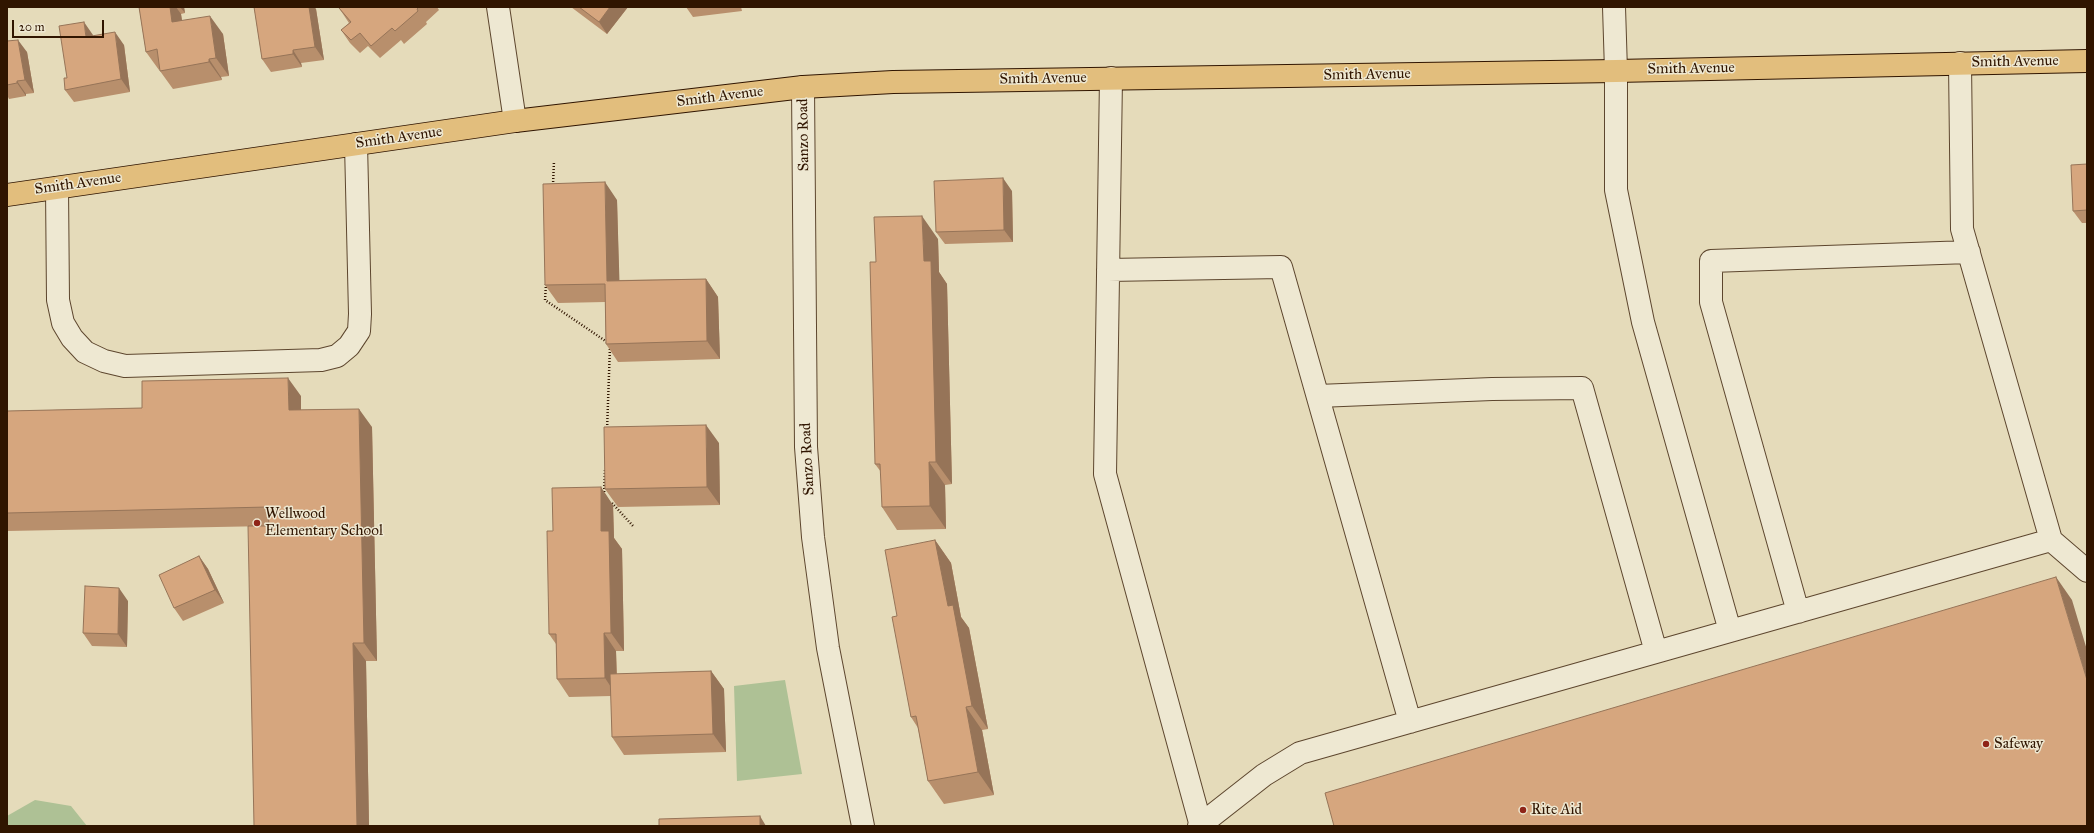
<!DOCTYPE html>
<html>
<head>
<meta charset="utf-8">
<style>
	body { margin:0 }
	#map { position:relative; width:2094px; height:833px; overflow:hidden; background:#e5dbba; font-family:"IM FELL Great Primer",serif }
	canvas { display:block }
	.frame { position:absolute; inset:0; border:8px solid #301500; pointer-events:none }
	.scale { position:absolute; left:12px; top:20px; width:92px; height:18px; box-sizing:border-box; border:2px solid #301500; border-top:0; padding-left:5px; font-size:12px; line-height:14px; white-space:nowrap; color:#301500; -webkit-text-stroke:3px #eee8d2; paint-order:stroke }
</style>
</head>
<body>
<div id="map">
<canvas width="2094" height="833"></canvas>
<div class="frame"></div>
<div class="scale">20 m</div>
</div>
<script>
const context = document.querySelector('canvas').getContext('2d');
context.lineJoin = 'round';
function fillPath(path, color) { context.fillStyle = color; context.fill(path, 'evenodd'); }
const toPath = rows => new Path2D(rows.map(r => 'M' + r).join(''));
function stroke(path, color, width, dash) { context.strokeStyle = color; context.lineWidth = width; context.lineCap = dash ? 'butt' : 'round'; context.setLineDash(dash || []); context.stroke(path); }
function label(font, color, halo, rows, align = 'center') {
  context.font = font + ' "IM FELL Great Primer",serif'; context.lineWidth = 3; context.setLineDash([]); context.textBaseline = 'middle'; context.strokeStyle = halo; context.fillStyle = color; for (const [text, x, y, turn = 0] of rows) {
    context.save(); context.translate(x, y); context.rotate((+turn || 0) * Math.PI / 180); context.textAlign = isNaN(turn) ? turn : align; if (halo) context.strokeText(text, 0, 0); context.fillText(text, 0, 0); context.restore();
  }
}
fillPath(toPath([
	[785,680,802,774,737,781,734,686],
	[35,800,71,806,87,826,7,826,7,816]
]), '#aec195');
const minor = toPath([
	[498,7,515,121],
	[1614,7,1616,71,1616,190,1643,322,1730,631],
	[1111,78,1105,474,1201,826],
	[803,87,806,447,813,537,828,648,863,826],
	[57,188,58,300,63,323,72,338,85,352,104,361,125,366,321,360,337,356,349,346,359,331,360,314,356,144],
	[1108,270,1281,267,1410,722],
	[1318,396,1492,389,1582,388,1656,652],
	[2051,540,2087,571],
	[1798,612,1711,302,1711,261,1969,252],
	[1199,826,1264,775,1300,753,2051,540,1962,229,1960,63]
]);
const major = toPath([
	[7,195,515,121,803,87,893,82,1616,71,2087,61]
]);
stroke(minor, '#5d462e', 24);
stroke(major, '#301500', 24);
stroke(toPath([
	[553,185,554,161],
	[546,284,545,300,607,342],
	[607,431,610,346],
	[604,495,605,470],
	[612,503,633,526]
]), '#301500', 2.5, [1, 2]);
stroke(minor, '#eee8d2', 22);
stroke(major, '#e2be7d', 22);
fillPath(toPath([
	[139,7,184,7,185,13,181,14,182,21,223,34,229,76,221,77,222,80,173,89,160,71,160,69,159,70,146,52],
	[254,7,314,7,316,9,324,60,301,63,302,67,271,72,262,59],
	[340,7,437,7,439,10,426,22,427,24,404,44,401,40,380,58,368,46,360,53,350,43,341,30,349,23,339,8],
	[571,7,628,7,607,34],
	[686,7,741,7,742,11,693,17],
	[93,35,93,36,124,45,130,92,74,102,65,90,67,78],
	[7,41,27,52,34,93,26,94,26,96,9,99,8,97,7,97],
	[2087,164,2087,223,2082,223,2073,211],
	[1012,191,1013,242,945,244,936,232],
	[617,200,619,280,706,279,718,297,720,359,618,362,606,344,605,302,558,303,545,285],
	[938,239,939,272,947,284,952,484,945,485,946,529,897,530,882,507,881,472,875,464,876,262],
	[301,396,301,410,372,427,377,661,366,661,369,826,254,826,269,526,7,531,7,411,142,408],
	[719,443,720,505,618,507,605,489],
	[613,505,614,538,622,549,624,651,616,651,617,674,711,671,724,689,726,752,624,755,612,737,611,696,569,697,557,679,556,644,549,634,553,531],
	[935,540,951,563,961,617,969,628,988,729,982,730,994,795,944,804,928,781,918,728,911,717,897,616],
	[199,556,208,569,224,603,183,621,174,608],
	[128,601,127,647,92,646,83,633]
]), '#b88f6c');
fillPath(toPath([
	[170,7,176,7,181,14,185,40,172,22],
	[180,7,184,7,185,13],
	[309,7,314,7,316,9,324,60,315,47],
	[610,7,628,7,607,34,599,22],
	[210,16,223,34,229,76,216,58],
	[84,22,93,35,95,49,86,37],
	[115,32,124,45,130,92,121,79],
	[18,40,27,52,34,93,25,80],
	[293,50,301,63,302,67,293,54],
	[209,59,221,77,222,80,209,62],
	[17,81,26,94,26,96,17,83],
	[1003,178,1012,191,1013,242,1004,230],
	[605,182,617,200,620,299,607,281],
	[922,216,938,239,939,272,947,284,952,484,936,462,924,261],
	[706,279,718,297,720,359,707,341],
	[288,378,301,396,301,429,289,410],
	[359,409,372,427,377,661,364,643],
	[706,425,719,443,720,505,707,487],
	[929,462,945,485,946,529,930,506],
	[601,487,613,505,614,538,622,549,624,651,611,633,601,531],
	[935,540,951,563,961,617,969,628,988,729,972,706,948,606],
	[199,556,208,569,224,603,215,590],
	[2056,577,2072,600,2087,650,2087,680],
	[119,588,128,601,127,647,118,634],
	[604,633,616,651,617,696,605,678],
	[353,643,366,661,369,826,357,826],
	[711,671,724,689,726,752,713,734],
	[966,707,982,730,994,795,978,772],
	[760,816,766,826,760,826]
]), '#967458');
const building = toPath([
	[139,7,170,7,172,22,210,16,216,58,209,59,209,62,160,71,157,49,146,52,139,7],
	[254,7,309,7,315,47,293,50,293,54,262,59,254,7],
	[340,7,419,7,417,9,418,11,395,31,392,28,371,46,360,33,351,40,341,30,351,22,339,8,340,7],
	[579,7,610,7,599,22,579,7],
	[84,22,86,37,115,32,121,79,65,90,64,78,67,78,59,26,84,22],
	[18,40,25,80,17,81,17,83,7,85,7,41,18,40],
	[2087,164,2087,210,2073,211,2071,165,2087,164],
	[1003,178,1004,230,936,232,934,181,1003,178],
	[605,182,607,281,706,279,707,341,606,344,605,284,545,285,543,184,605,182],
	[922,216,924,261,931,261,936,462,929,462,930,506,882,507,880,464,875,464,870,262,876,262,874,217,922,216],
	[288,378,289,410,359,409,364,643,353,643,357,826,254,826,248,526,269,526,268,507,7,513,7,411,142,408,142,381,288,378],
	[706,425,707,487,605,489,604,427,706,425],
	[601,487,601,531,609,531,611,633,604,633,605,678,557,679,556,634,549,634,547,531,553,531,552,488,601,487],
	[935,540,948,606,953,605,972,706,966,707,978,772,928,781,916,716,911,717,892,617,897,616,885,550,935,540],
	[199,556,215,590,174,608,159,575,199,556],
	[2056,577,2087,680,2087,826,1334,826,1325,793,2056,577],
	[85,586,119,588,118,634,83,633,85,586],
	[711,671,713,734,612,737,610,674,711,671],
	[760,816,760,826,659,826,659,819,760,816]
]);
fillPath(building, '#d6a67e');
stroke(building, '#967458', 1);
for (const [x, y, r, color] of [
	[257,523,4,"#8f2418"],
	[1986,744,4,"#8f2418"],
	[1523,810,4,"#8f2418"]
]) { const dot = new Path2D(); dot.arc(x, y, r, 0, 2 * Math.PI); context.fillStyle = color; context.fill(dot); stroke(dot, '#eee8d2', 1.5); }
label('15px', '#301500', '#eee8d2', [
	["Smith Avenue",2015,62,-1],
	["Smith Avenue",1691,69,-1],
	["Smith Avenue",1367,75,-1],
	["Smith Avenue",1043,79,-1],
	["Smith Avenue",720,97,-7],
	["Sanzo Road",804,135,-91],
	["Smith Avenue",399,138,-8],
	["Smith Avenue",78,184,-8],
	["Sanzo Road",808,459,-93]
]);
label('15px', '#301500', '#eee8d2', [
	["Wellwood",265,514],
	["Elementary School",265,531],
	["Safeway",1994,744],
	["Rite Aid",1531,810]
], 'left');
</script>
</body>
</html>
